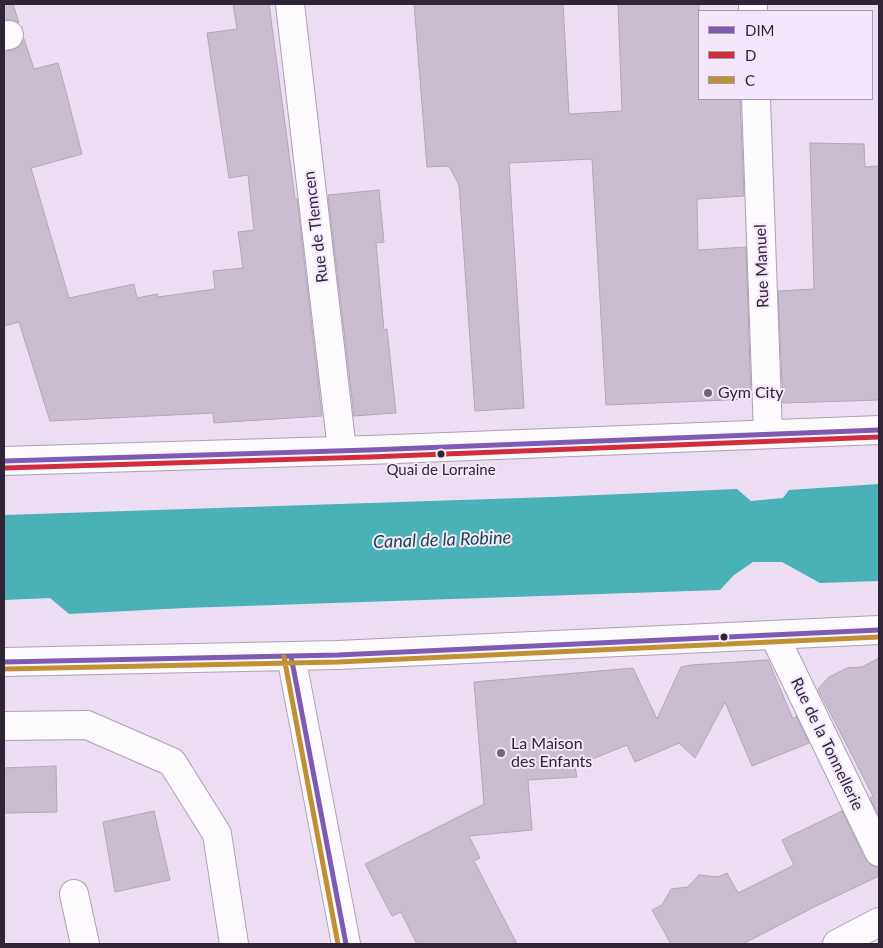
<!DOCTYPE html>
<html>
<head>
<meta charset="utf-8">
<style>
	body { margin:0 }
	#map { position:relative; width:883px; height:948px; overflow:hidden; background:#ecddf3; font-family:Lato,sans-serif }
	canvas { display:block }
	.frame { position:absolute; inset:0; border:5px solid #302437; pointer-events:none }
	.legend { position:absolute; left:698px; top:10px; width:175px; height:90px; box-sizing:border-box; background:#f4e7fb; border:1px solid #a699ad; margin:0; padding:6px 9px; list-style:none; font-size:15px; color:#302437 }
	.legend li { display:flex; align-items:center; gap:10px; height:25px }
	.legend b { width:25px; border:1px solid #a699ad }
</style>
</head>
<body>
<div id="map">
<canvas width="883" height="948"></canvas>
<div class="frame"></div>
<ul class="legend">
<li><b style="height:6px;background:#7e5ab2"></b>DIM</li>
<li><b style="height:6px;background:#d12d3d"></b>D</li>
<li><b style="height:6px;background:#c19035"></b>C</li>
</ul>
</div>
<script>
const context = document.querySelector('canvas').getContext('2d');
context.lineJoin = 'round';
function fillPath(path, color) { context.fillStyle = color; context.fill(path, 'evenodd'); }
const toPath = rows => new Path2D(rows.map(r => 'M' + r).join(''));
function stroke(path, color, width, dash) { context.strokeStyle = color; context.lineWidth = width; context.lineCap = dash ? 'butt' : 'round'; context.setLineDash(dash || []); context.stroke(path); }
function label(font, color, halo, rows, align = 'center') {
  context.font = font + ' Lato,sans-serif'; context.lineWidth = 4; context.setLineDash([]); context.textBaseline = 'middle'; context.strokeStyle = halo; context.fillStyle = color; for (const [text, x, y, turn = 0] of rows) {
    context.save(); context.translate(x, y); context.rotate((+turn || 0) * Math.PI / 180); context.textAlign = isNaN(turn) ? turn : align; if (halo) context.strokeText(text, 0, 0); context.fillText(text, 0, 0); context.restore();
  }
}
fillPath(toPath([
	[879,484,879,581,820,583,782,562,753,562,734,575,720,590,185,608,69,614,50,598,4,600,4,515,552,497,737,489,751,501,783,498,789,490]
]), '#4ab1b7');
const building = toPath([
	[4,4,13,4,19,23,14,20,4,20,4,4],
	[233,4,269,4,295,199,297,199,322,416,214,423,213,413,50,421,19,322,4,326,4,51,12,50,19,47,24,39,34,69,58,63,65,88,82,154,31,168,69,298,134,284,137,298,157,294,158,297,215,289,213,271,243,268,238,232,254,230,248,175,229,178,207,33,237,29,233,4],
	[414,4,563,4,569,114,622,111,618,4,699,4,699,99,740,99,744,196,697,199,698,250,746,247,751,399,606,405,592,159,509,163,524,408,475,411,459,185,449,166,427,167,414,4],
	[810,143,864,144,865,167,879,166,879,400,783,403,778,291,814,289,810,143],
	[379,190,384,242,376,243,384,330,387,329,396,413,354,416,328,195,379,190],
	[879,658,879,817,870,798,873,796,818,689,829,677,847,668,862,667,879,658],
	[768,660,793,719,796,716,809,743,752,766,725,702,695,758,679,743,635,762,627,745,575,766,577,777,528,780,532,830,469,836,480,858,474,861,517,944,417,944,401,912,392,916,365,864,484,804,474,682,633,668,657,719,681,667,691,665,768,660],
	[56,766,57,812,4,813,4,768,56,766],
	[154,811,170,880,115,892,103,822,154,811],
	[842,811,865,859,871,865,879,867,879,876,814,907,743,944,671,944,652,910,662,905,671,889,688,887,699,875,718,877,727,873,738,893,794,865,782,840,842,811]
]);
fillPath(building, '#c9bdcf');
stroke(building, '#b1a5b7', 1);
const minor = toPath([
	[290,4,342,450],
	[753,4,753,11],
	[4,36,9,35],
	[756,99,768,434],
	[4,461,369,450,879,430],
	[774,635,879,852],
	[291,656,346,944],
	[4,662,338,655,879,630],
	[4,726,87,725,172,762,217,834,234,944],
	[74,894,85,944],
	[837,944,879,922]
]);
stroke(minor, '#ada1b3', 30);
stroke(minor, '#fcfafd', 28);
stroke(toPath([
	[4,461,369,450,879,430],
	[291,656,346,944],
	[4,662,338,655,879,630]
]), '#7e5ab2', 5);
stroke(toPath([
	[4,468,369,457,879,437]
]), '#d12d3d', 5);
stroke(toPath([
	[284,657,338,944],
	[4,669,338,662,879,637]
]), '#c19035', 5);
for (const [x, y, r, color] of [
	[708,393,5,"#726579"],
	[441,454,4.5,"#302437"],
	[724,637,4.5,"#302437"],
	[501,753,5,"#726579"]
]) { const dot = new Path2D(); dot.arc(x, y, r, 0, 2 * Math.PI); context.fillStyle = color; context.fill(dot); stroke(dot, '#f4e7fb', 2); }
label('15px', '#302437', '#f4e7fb', [
	["Quai de Lorraine",441,470]
]);
label('16px', '#302437', '#f4e7fb', [
	["Rue de Tlemcen",316,227,-97],
	["Rue Manuel",762,266,-92],
	["Rue de la Tonnellerie",827,744,64]
]);
label('16px', '#302437', '#f4e7fb', [
	["Gym City",718,393],
	["La Maison",511,744],
	["des Enfants",511,762]
], 'left');
label('italic 18px', '#154b4b', '#f4e7fb', [
	["Canal de la Robine",442,540,-2]
]);
</script>
</body>
</html>
